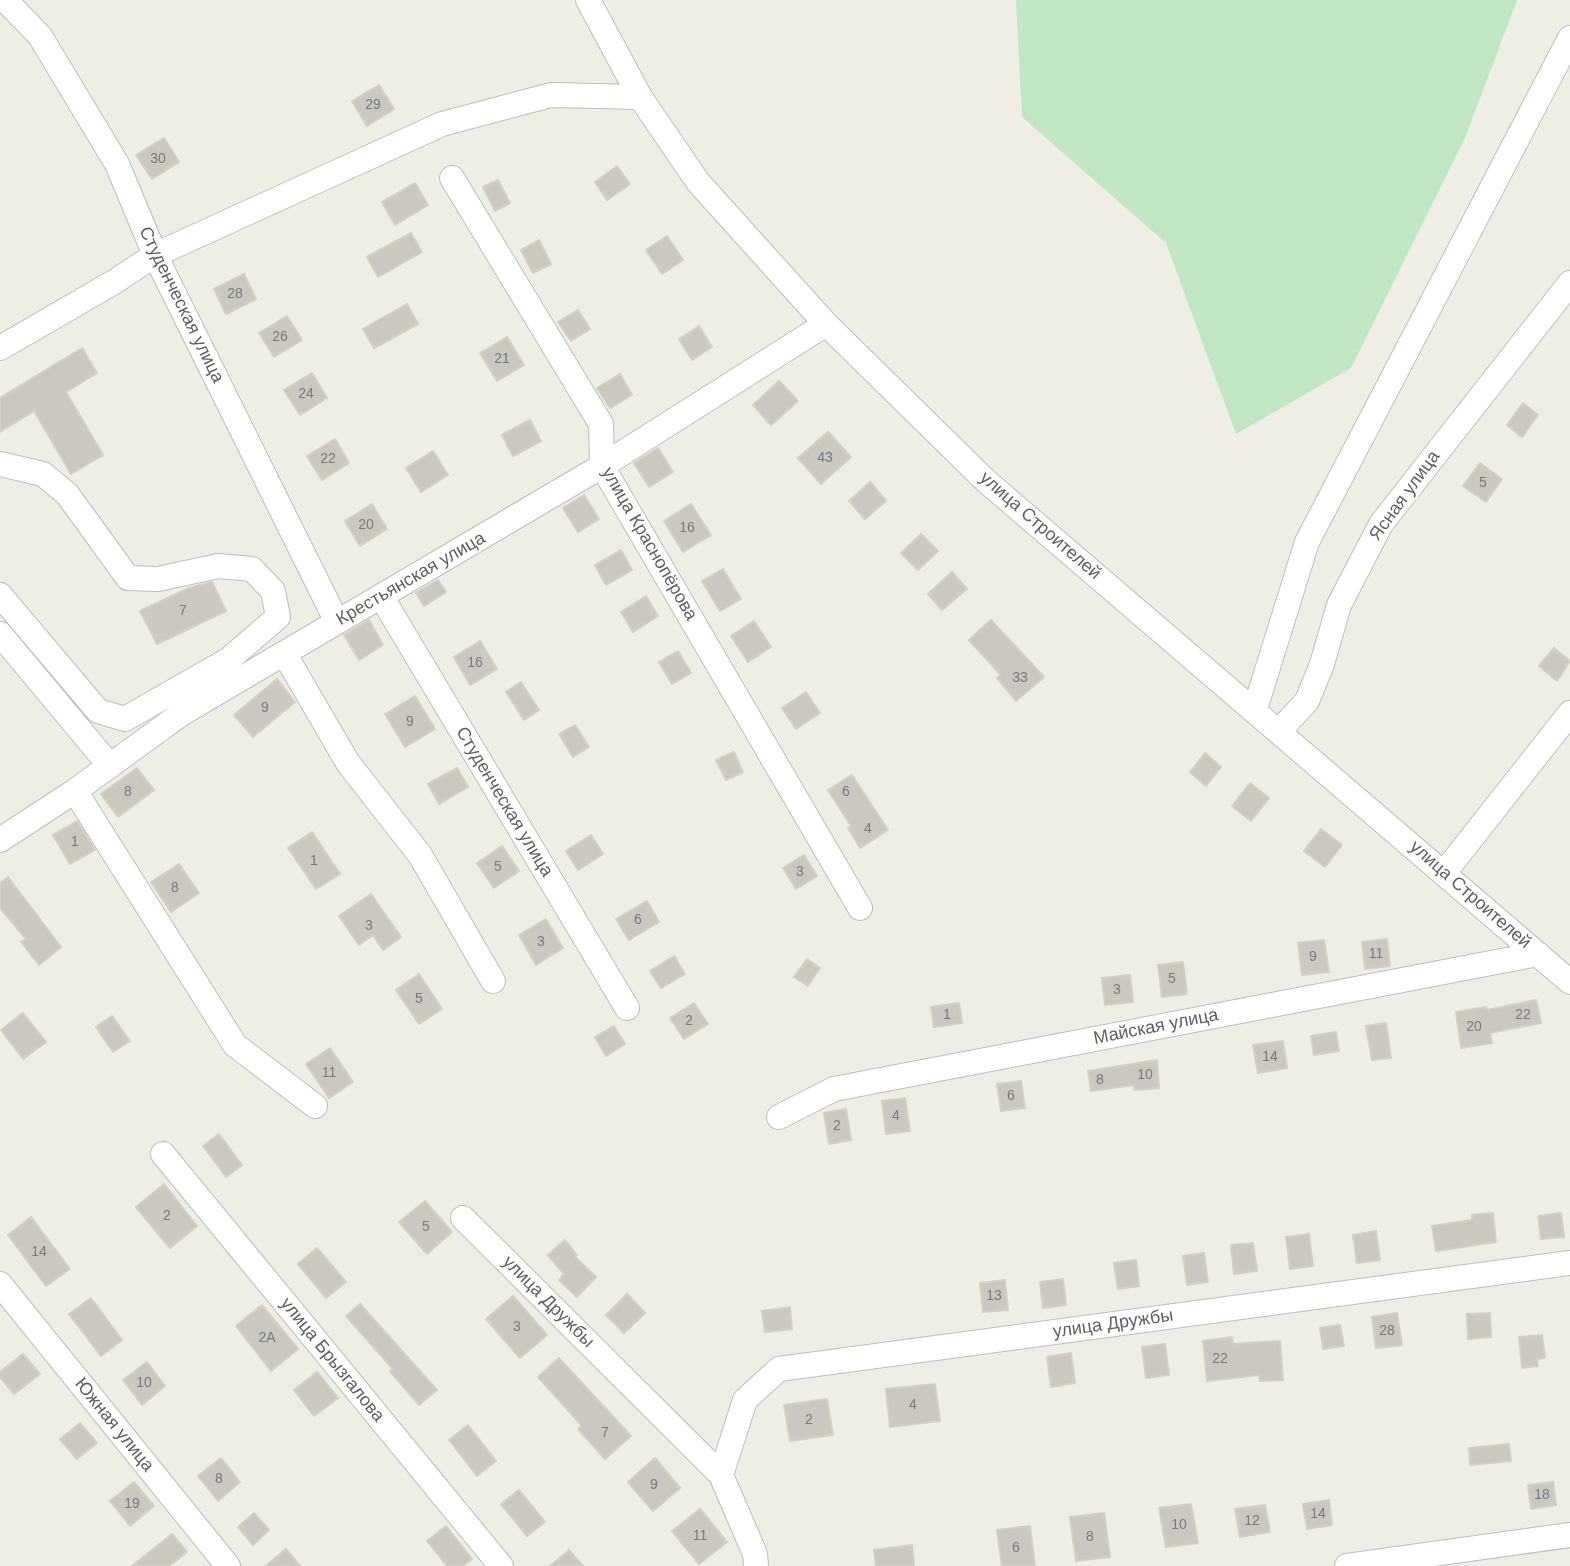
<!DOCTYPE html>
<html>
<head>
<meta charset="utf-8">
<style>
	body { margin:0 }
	canvas { display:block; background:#efeee4 }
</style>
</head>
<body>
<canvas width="1570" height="1566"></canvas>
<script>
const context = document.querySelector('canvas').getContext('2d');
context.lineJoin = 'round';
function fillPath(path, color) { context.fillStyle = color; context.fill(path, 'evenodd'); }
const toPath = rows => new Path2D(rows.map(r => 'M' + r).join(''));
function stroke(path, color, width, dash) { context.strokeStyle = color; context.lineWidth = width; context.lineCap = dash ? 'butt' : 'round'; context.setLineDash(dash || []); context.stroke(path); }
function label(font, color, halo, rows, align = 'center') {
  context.font = font + ' Arial,sans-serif'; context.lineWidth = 5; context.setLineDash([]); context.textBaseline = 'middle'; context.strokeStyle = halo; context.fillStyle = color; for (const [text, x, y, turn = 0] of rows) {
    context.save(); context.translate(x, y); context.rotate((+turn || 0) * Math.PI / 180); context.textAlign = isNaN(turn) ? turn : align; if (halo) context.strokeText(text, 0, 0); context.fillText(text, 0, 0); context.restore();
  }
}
fillPath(toPath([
	[1016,0,1517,0,1465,138,1351,368,1236,434,1166,243,1022,117]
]), '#c1e6c6');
const building = toPath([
	[379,85,394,109,367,126,352,101,379,85],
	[164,138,179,162,152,179,136,155,164,138],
	[617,166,630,184,607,200,595,182,617,166],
	[498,180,510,203,495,211,483,187,498,180],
	[415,183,428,205,395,225,382,202,415,183],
	[411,233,422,252,378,277,367,257,411,233],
	[667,236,683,260,662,274,646,250,667,236],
	[539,240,551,264,533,273,521,250,539,240],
	[244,274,256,299,226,314,214,289,244,274],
	[407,304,418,324,374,348,363,329,407,304],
	[578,310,590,329,571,341,558,322,578,310],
	[287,316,302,340,274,357,259,333,287,316],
	[699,326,712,347,692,360,679,339,699,326],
	[507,337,524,365,497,381,480,353,507,337],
	[82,348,97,373,66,392,103,455,71,474,34,411,0,432,0,398,82,348],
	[312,373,327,398,300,415,284,390,312,373],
	[620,374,632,395,610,408,597,388,620,374],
	[779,381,798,401,771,425,753,405,779,381],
	[1523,403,1538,415,1522,437,1507,425,1523,403],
	[530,420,541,441,513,456,502,435,530,420],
	[828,432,851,457,821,484,798,458,828,432],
	[335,439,349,463,322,480,307,456,335,439],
	[658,448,673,472,649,487,634,463,658,448],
	[433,451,448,475,421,492,406,468,433,451],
	[1480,463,1502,479,1486,502,1463,486,1480,463],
	[870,482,886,501,865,519,849,501,870,482],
	[584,495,599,519,578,532,563,508,584,495],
	[372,504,387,529,360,546,345,521,372,504],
	[691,504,711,535,683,552,664,521,691,504],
	[921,534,938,551,918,570,901,553,921,534],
	[621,550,632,570,606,585,595,565,621,550],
	[723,569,741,599,720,611,702,581,723,569],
	[952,572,967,589,942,610,928,594,952,572],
	[438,580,446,592,424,606,416,593,438,580],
	[212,582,226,611,157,644,140,611,189,588,212,582],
	[646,596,658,616,633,632,621,612,646,596],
	[369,620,383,645,359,660,344,635,369,620],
	[991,620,1044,677,1016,701,997,678,1001,675,969,640,991,620],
	[754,621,771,647,748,662,731,636,754,621],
	[480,641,497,669,470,685,454,657,480,641],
	[1554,648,1570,661,1557,681,1539,666,1554,648],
	[678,651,691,673,672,684,659,662,678,651],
	[277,679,295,702,253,737,234,715,277,679],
	[521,682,539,710,524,720,506,692,521,682],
	[806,692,820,713,796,729,782,708,806,692],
	[415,696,435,729,405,747,385,714,415,696],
	[575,725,589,747,573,757,559,734,575,725],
	[734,752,743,772,726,780,716,760,734,752],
	[1205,753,1221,767,1206,786,1190,772,1205,753],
	[137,768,154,790,118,817,101,794,137,768],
	[457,768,468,787,439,804,428,784,457,768],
	[852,775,888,830,860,848,848,828,851,826,828,790,852,775],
	[1250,783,1269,798,1251,821,1232,806,1250,783],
	[77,821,95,850,70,864,53,835,77,821],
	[1321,829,1342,845,1325,867,1304,851,1321,829],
	[312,832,340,874,316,889,288,848,312,832],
	[591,835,603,854,578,870,566,851,591,835],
	[502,846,519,871,494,888,477,863,502,846],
	[804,855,817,876,796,889,783,868,804,855],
	[179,864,199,893,171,912,151,882,179,864],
	[8,877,61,947,39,965,21,942,26,939,0,908,0,883,8,877],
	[371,894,401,937,383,950,373,935,359,945,339,916,371,894],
	[647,901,659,922,629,940,616,919,647,901],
	[546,919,563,948,536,965,519,935,546,919],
	[1387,939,1390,966,1365,969,1362,942,1387,939],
	[1324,940,1329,972,1302,975,1298,943,1324,940],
	[674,956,685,974,661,988,650,971,674,956],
	[807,959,820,968,808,986,794,977,807,959],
	[1183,962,1187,994,1162,997,1158,965,1183,962],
	[419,974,442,1009,419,1024,396,990,419,974],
	[1130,975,1133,1002,1105,1005,1102,978,1130,975],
	[1536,1000,1541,1023,1490,1033,1492,1043,1461,1048,1456,1012,1486,1007,1487,1010,1536,1000],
	[694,1003,708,1024,684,1039,670,1018,694,1003],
	[959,1003,962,1023,934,1027,931,1007,959,1003],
	[23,1013,46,1042,23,1059,1,1030,23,1013],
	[112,1016,130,1041,113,1052,96,1027,112,1016],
	[1386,1023,1391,1058,1372,1060,1366,1026,1386,1023],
	[614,1026,625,1044,606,1056,595,1037,614,1026],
	[1336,1032,1339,1051,1314,1055,1311,1036,1336,1032],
	[1283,1041,1287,1068,1258,1073,1253,1045,1283,1041],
	[330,1048,353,1082,329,1098,306,1064,330,1048],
	[1157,1060,1159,1088,1134,1090,1134,1085,1091,1091,1088,1071,1157,1060],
	[1021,1081,1025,1108,1001,1111,997,1084,1021,1081],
	[905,1098,910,1131,886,1134,882,1101,905,1098],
	[846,1109,851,1140,829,1144,824,1113,846,1109],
	[219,1134,242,1165,226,1177,203,1146,219,1134],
	[164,1184,197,1226,170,1248,136,1207,164,1184],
	[425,1201,452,1232,427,1254,399,1222,425,1201],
	[1493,1213,1496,1242,1436,1251,1432,1226,1472,1220,1472,1215,1493,1213],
	[1561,1213,1564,1237,1541,1239,1538,1216,1561,1213],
	[31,1217,70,1269,46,1286,8,1235,31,1217],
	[1376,1231,1380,1260,1357,1263,1353,1235,1376,1231],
	[1309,1234,1313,1266,1290,1269,1286,1237,1309,1234],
	[565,1240,577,1255,575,1257,596,1277,577,1297,559,1280,564,1274,548,1255,565,1240],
	[1253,1243,1257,1271,1234,1274,1231,1245,1253,1243],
	[317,1248,346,1282,326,1298,298,1264,317,1248],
	[1204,1253,1208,1282,1187,1285,1183,1256,1204,1253],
	[1136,1260,1139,1286,1118,1289,1114,1263,1136,1260],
	[1063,1279,1066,1305,1043,1308,1040,1282,1063,1279],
	[1005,1280,1008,1310,983,1312,980,1283,1005,1280],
	[627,1294,645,1313,624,1333,606,1315,627,1294],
	[513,1296,547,1335,520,1358,486,1319,513,1296],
	[91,1298,122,1340,101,1356,69,1314,91,1298],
	[360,1304,437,1390,419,1405,390,1371,393,1369,346,1316,360,1304],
	[262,1305,298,1349,271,1371,236,1326,262,1305],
	[790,1307,792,1329,765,1332,762,1311,790,1307],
	[1397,1313,1402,1345,1376,1348,1372,1317,1397,1313],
	[1490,1313,1491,1337,1468,1339,1467,1314,1490,1313],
	[1340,1325,1344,1346,1323,1349,1320,1328,1340,1325],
	[1542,1335,1545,1358,1537,1359,1538,1366,1522,1368,1519,1337,1542,1335],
	[1232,1337,1233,1344,1280,1341,1283,1380,1260,1381,1259,1375,1207,1381,1203,1341,1232,1337],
	[1165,1344,1169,1375,1146,1378,1142,1347,1165,1344],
	[1071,1353,1075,1383,1051,1387,1047,1357,1071,1353],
	[23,1354,40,1374,14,1394,0,1377,0,1372,23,1354],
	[559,1358,631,1436,605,1459,578,1429,582,1426,538,1377,559,1358],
	[147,1362,165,1386,142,1405,123,1380,147,1362],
	[317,1372,338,1398,314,1416,294,1390,317,1372],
	[935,1384,940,1421,890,1427,886,1389,935,1384],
	[827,1399,833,1435,790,1441,784,1405,827,1399],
	[80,1423,97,1443,77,1459,60,1439,80,1423],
	[468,1425,496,1461,477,1476,449,1440,468,1425],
	[1509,1444,1511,1461,1470,1465,1469,1448,1509,1444],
	[221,1458,240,1482,218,1501,198,1476,221,1458],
	[655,1458,680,1488,653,1511,628,1482,655,1458],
	[134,1482,154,1506,130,1526,110,1501,134,1482],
	[1553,1482,1556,1505,1531,1509,1528,1485,1553,1482],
	[519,1490,545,1522,527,1536,501,1504,519,1490],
	[1329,1500,1332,1525,1307,1529,1303,1504,1329,1500],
	[1191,1504,1198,1543,1166,1547,1159,1508,1191,1504],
	[1265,1505,1270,1532,1240,1537,1235,1509,1265,1505],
	[700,1509,727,1542,699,1564,672,1531,700,1509],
	[254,1513,269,1530,253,1545,238,1527,254,1513],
	[1104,1513,1110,1557,1076,1561,1070,1517,1104,1513],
	[446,1526,472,1559,463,1566,447,1566,427,1541,446,1526],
	[1030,1526,1035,1566,1002,1566,997,1530,1030,1526],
	[172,1534,187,1552,169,1566,132,1566,172,1534],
	[912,1545,914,1566,876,1566,874,1550,912,1545],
	[286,1549,300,1566,266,1566,286,1549],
	[569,1550,583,1566,550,1566,569,1550]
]);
fillPath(building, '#cac8c1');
stroke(building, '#d3d0c3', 2);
const minor = toPath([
	[5,0,40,36,117,164,155,255,337,622],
	[588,0,640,97,698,182,826,324,986,481,1570,982],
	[452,178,601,424,602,466,860,908],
	[0,348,114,282,155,255,442,124,551,95,640,97],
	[0,464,43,474,67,494,128,578,158,579,218,566,252,569,273,591,278,617,228,660,125,719,98,711,0,595],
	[381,596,627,1008],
	[0,634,110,766],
	[284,653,348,763,420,855,493,981],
	[1255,709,1307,542,1570,38],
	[1279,731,1307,701,1322,664,1339,605,1381,524,1570,283],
	[75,791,235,1045,315,1106],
	[0,840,75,791,181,714,602,466,826,324],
	[1444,873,1570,713],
	[779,1117,834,1089,1538,954],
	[163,1154,501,1566],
	[463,1218,721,1475],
	[0,1284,228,1566],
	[756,1566,755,1554,721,1475,745,1400,779,1369,1570,1263],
	[1347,1566,1570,1535]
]);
stroke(minor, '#bcbdc3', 26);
stroke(minor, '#fff', 24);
label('14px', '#78797c', null, [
	["29",373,105],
	["30",158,159],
	["28",235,294],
	["26",280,337],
	["21",502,359],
	["24",306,394],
	["43",825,458],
	["22",328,459],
	["5",1483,483],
	["20",366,525],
	["16",687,528],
	["7",183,611],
	["16",475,663],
	["33",1020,678],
	["9",265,708],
	["9",410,722],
	["8",128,792],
	["6",846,792],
	["4",868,829],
	["1",75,842],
	["1",314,861],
	["5",498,867],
	["3",800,872],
	["8",175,888],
	["6",638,920],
	["3",369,926],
	["3",541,942],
	["11",1376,954],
	["9",1313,957],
	["5",1172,979],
	["3",1117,990],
	["5",419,999],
	["1",947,1015],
	["22",1523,1015],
	["2",689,1021],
	["20",1474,1027],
	["14",1270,1057],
	["11",329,1073],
	["10",1145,1075],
	["8",1100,1080],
	["6",1011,1096],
	["4",896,1116],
	["2",837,1126],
	["2",167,1216],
	["5",426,1227],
	["14",39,1252],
	["13",994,1296],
	["3",517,1327],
	["28",1387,1331],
	["2А",267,1338],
	["22",1220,1359],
	["10",144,1383],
	["4",913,1405],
	["2",809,1420],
	["7",605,1433],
	["8",219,1479],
	["9",654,1485],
	["18",1542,1495],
	["19",132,1504],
	["14",1318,1514],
	["12",1252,1521],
	["10",1179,1525],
	["11",700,1536],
	["8",1090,1537],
	["6",1016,1548]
]);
label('18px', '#5c5f65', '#fff', [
	["Студенческая улица",181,305,64],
	["Ясная улица",1405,496,-54],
	["улица Строителей",1040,526,41],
	["улица Краснопёрова",649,544,60],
	["Крестьянская улица",411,579,-30],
	["Студенческая улица",504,802,59],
	["улица Строителей",1470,895,41],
	["Майская улица",1156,1027,-11],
	["улица Дружбы",548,1302,45],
	["улица Дружбы",1113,1324,-8],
	["улица Брызгалова",332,1360,51],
	["Южная улица",114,1425,51]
]);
</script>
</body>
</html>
